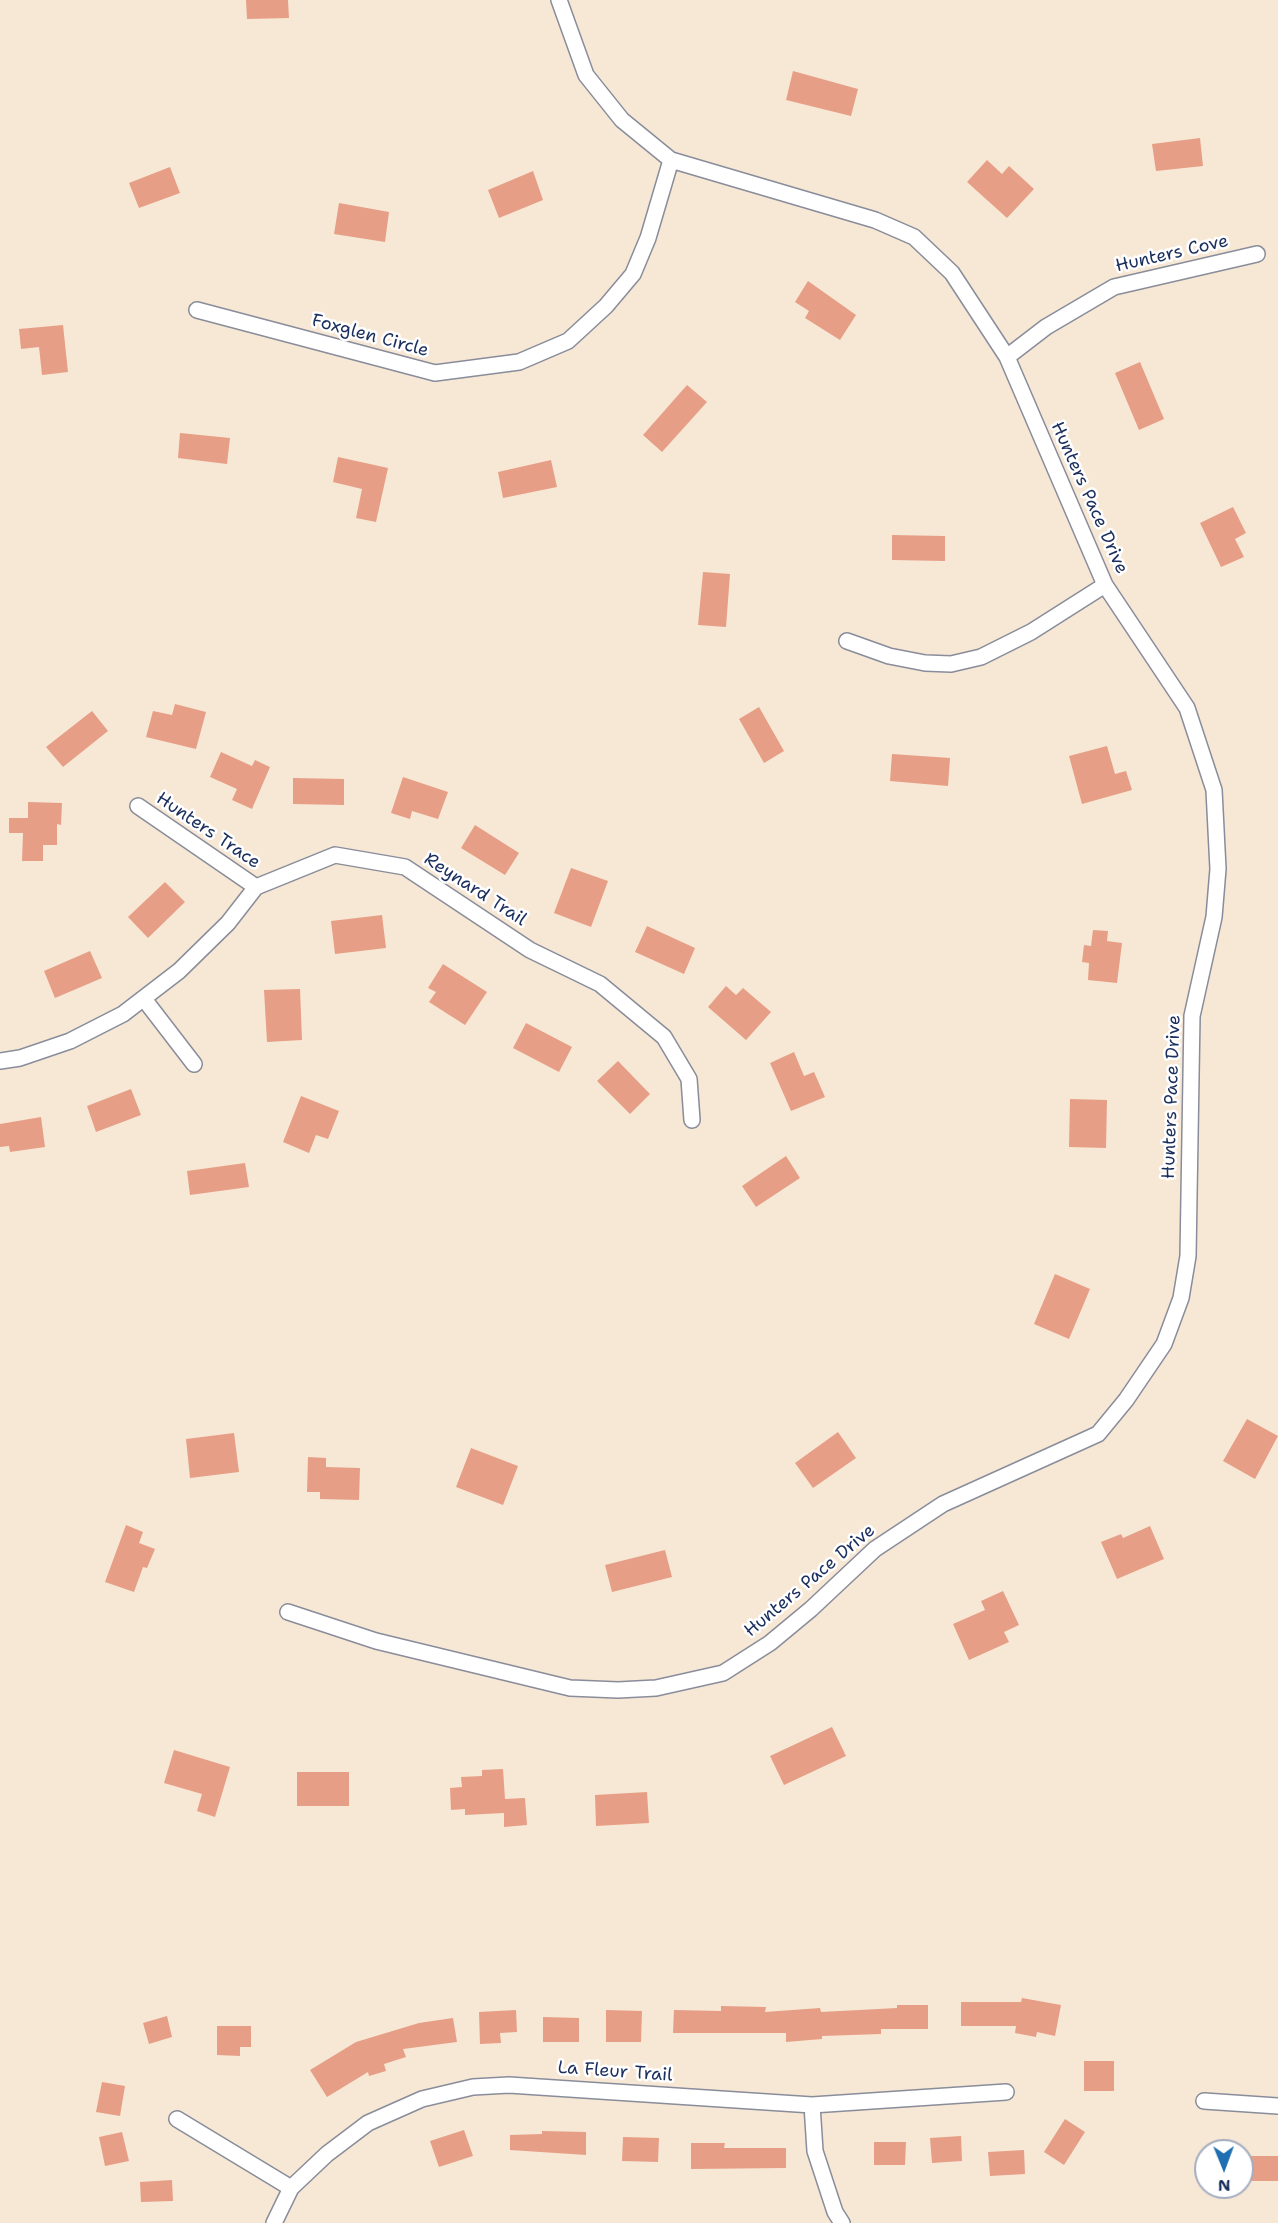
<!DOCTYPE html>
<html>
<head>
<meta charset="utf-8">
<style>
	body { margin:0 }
	#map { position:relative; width:1278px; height:2223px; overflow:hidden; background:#f7e8d5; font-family:"Shantell Sans",sans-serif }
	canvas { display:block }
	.north { position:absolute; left:1194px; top:2139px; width:60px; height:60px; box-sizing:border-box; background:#fff; border:2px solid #a4acbf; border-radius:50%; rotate:179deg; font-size:16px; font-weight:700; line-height:24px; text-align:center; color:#1b2f5e }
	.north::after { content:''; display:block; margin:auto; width:21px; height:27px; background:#1f6fb2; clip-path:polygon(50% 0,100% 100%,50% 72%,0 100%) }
</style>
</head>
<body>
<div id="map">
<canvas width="1278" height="2223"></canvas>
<div class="north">N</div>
</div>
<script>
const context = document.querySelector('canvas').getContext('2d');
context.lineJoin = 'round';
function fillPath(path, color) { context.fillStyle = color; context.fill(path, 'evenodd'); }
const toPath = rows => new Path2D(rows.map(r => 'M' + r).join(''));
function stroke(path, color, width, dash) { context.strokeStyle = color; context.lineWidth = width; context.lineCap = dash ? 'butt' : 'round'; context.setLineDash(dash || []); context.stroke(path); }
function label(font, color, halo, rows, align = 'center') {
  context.font = font + ' "Shantell Sans",sans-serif'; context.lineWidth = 5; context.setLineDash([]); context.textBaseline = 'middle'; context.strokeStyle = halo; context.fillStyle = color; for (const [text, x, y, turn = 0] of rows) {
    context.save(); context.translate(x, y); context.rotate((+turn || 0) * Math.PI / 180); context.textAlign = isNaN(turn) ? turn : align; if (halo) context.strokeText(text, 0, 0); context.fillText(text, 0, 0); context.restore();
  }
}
fillPath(toPath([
	[246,0,288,0,289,18,247,19],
	[793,71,858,89,851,116,786,100],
	[1200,138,1203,166,1156,171,1152,144],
	[987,160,1002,174,1009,166,1034,189,1007,218,967,182],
	[170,167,180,193,139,208,129,183],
	[533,171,543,200,499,218,488,190],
	[339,203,389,212,385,242,334,234],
	[808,281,856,315,840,340,805,318,809,311,795,302],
	[63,325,68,372,42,375,39,347,21,349,19,329],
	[1140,362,1164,419,1139,430,1115,373],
	[687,385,707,402,662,452,643,435],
	[180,433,230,438,227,464,178,458],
	[338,457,388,468,376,522,356,518,362,489,333,482],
	[551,460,557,487,503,498,498,472],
	[1233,507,1246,533,1235,539,1244,557,1221,567,1200,523],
	[892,535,945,536,945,561,892,560],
	[703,572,730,574,726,627,698,625],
	[175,704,206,712,196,749,146,737,153,711,172,715],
	[759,707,784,751,764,763,739,719],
	[92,711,108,731,63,767,46,747],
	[1107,746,1115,774,1126,771,1132,790,1082,804,1069,756],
	[221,752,252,766,255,760,270,767,252,809,232,800,237,789,210,777],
	[892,754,950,758,948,786,890,781],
	[403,777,448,792,438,819,412,811,410,819,391,813],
	[293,778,344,779,344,805,293,804],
	[28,802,62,803,61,825,57,824,57,845,43,845,43,861,22,861,23,833,9,833,9,818,28,818],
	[475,825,519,853,505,875,461,848],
	[571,868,608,881,591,927,554,913],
	[165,882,185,902,148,938,128,917],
	[382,915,386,948,335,954,331,921],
	[647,926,695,948,684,974,635,952],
	[1093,930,1108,931,1107,941,1122,943,1117,983,1088,980,1089,963,1082,962,1084,945,1091,946],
	[90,951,102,978,55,998,44,971],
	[443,964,487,992,465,1025,429,1002,436,992,428,988],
	[726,986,736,995,743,988,771,1012,746,1040,708,1007],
	[300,989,302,1040,267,1042,264,990],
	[526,1023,572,1047,559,1072,513,1048],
	[794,1052,804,1076,814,1072,825,1097,791,1111,770,1063],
	[618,1061,650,1094,630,1114,597,1081],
	[131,1089,141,1115,96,1132,87,1106],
	[301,1096,339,1111,328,1139,316,1135,309,1153,283,1142],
	[1070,1099,1107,1100,1106,1148,1069,1147],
	[41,1117,45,1147,10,1152,9,1146,0,1147,0,1124],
	[786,1156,800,1178,756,1207,742,1186],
	[245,1163,249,1187,190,1195,187,1171],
	[1055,1274,1090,1289,1069,1339,1034,1324],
	[1247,1419,1278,1436,1255,1479,1223,1461],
	[838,1432,856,1458,813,1488,795,1463],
	[234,1433,239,1472,190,1478,186,1439],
	[471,1448,518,1466,503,1505,456,1487],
	[308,1457,326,1458,326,1467,360,1468,359,1500,320,1499,320,1492,307,1492],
	[126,1525,143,1532,139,1543,155,1549,147,1568,143,1567,134,1592,105,1582],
	[1150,1526,1164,1559,1117,1579,1101,1542,1121,1534,1123,1538],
	[665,1550,672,1577,612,1592,605,1565],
	[1003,1591,1019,1625,1004,1632,1009,1642,969,1660,953,1624,985,1610,981,1601],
	[832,1727,846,1756,784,1785,770,1756],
	[174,1750,230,1767,215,1817,197,1811,202,1794,164,1783],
	[503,1769,505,1799,525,1798,527,1825,504,1827,504,1813,465,1815,465,1809,451,1810,450,1788,462,1787,461,1777,482,1776,482,1770],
	[297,1772,349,1772,349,1806,297,1806],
	[647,1792,649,1823,596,1826,595,1795],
	[1022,1998,1061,2005,1055,2036,1037,2032,1036,2037,1015,2033,1016,2026,961,2026,961,2002,1021,2002],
	[897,2005,928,2005,928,2029,881,2029,881,2034,822,2036,822,2039,786,2042,786,2033,673,2033,674,2010,721,2011,721,2006,766,2007,765,2012,820,2008,821,2012,897,2008],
	[516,2010,517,2032,500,2033,501,2043,480,2044,479,2012],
	[606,2010,642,2011,641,2042,606,2042],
	[167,2016,172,2037,149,2044,143,2023],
	[543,2017,579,2018,579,2042,543,2042],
	[453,2018,457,2042,403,2049,406,2057,384,2064,386,2071,369,2076,368,2072,327,2097,310,2070,356,2042,419,2023],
	[217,2026,251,2026,251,2047,240,2047,240,2056,217,2055],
	[1084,2061,1114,2061,1114,2091,1084,2091],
	[102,2082,125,2086,120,2116,96,2112],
	[1065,2119,1085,2132,1064,2165,1044,2152],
	[464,2130,473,2156,439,2167,430,2141],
	[542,2131,586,2132,586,2155,510,2150,510,2135,542,2134],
	[122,2132,129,2161,105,2166,99,2137],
	[961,2136,962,2161,932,2163,930,2138],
	[623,2137,659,2138,658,2162,622,2161],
	[874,2142,906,2142,905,2165,874,2165],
	[691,2143,725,2143,724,2148,786,2148,786,2168,691,2169],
	[1024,2150,1025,2174,990,2176,988,2152],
	[1251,2156,1278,2156,1278,2181,1251,2181],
	[172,2180,173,2201,141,2202,140,2182]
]), '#e79e86');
const minor = toPath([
	[197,310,435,373,519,362,568,341,606,306,633,274,648,238,671,160],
	[1007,357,1046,327,1114,287,1257,254],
	[847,641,889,656,925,663,951,664,981,657,1031,632,1105,585],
	[138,806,256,887],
	[144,999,194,1064],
	[0,1061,20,1058,70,1041,123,1014,179,971,228,923,256,887,335,855,405,867,530,950,600,984,664,1037,689,1079,692,1120],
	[288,1612,376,1641,570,1688,618,1690,656,1688,723,1673,770,1643,811,1609,875,1549,943,1504,1098,1434,1126,1400,1164,1344,1181,1298,1188,1256,1192,1016,1214,917,1218,869,1214,790,1187,708,1105,585,1007,357,952,273,914,237,875,220,671,160,622,120,586,75,559,0],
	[1204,2101,1278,2106],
	[812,2105,815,2151,835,2212,842,2223],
	[177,2119,291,2188],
	[274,2223,291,2188,327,2154,368,2123,422,2099,473,2087,509,2085,812,2105,1006,2092]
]);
stroke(minor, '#898c9a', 18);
stroke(minor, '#fff', 15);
label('18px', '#1b2f5e', '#fff', [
	["Hunters Cove",1172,254,-13],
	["Foxglen Circle",370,336,15],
	["Hunters Pace Drive",1089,498,66],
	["Hunters Trace",208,831,34],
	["Reynard Trail",475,890,33],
	["Hunters Pace Drive",1172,1097,-88],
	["Hunters Pace Drive",810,1581,-40],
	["La Fleur Trail",615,2072,4]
]);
</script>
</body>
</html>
